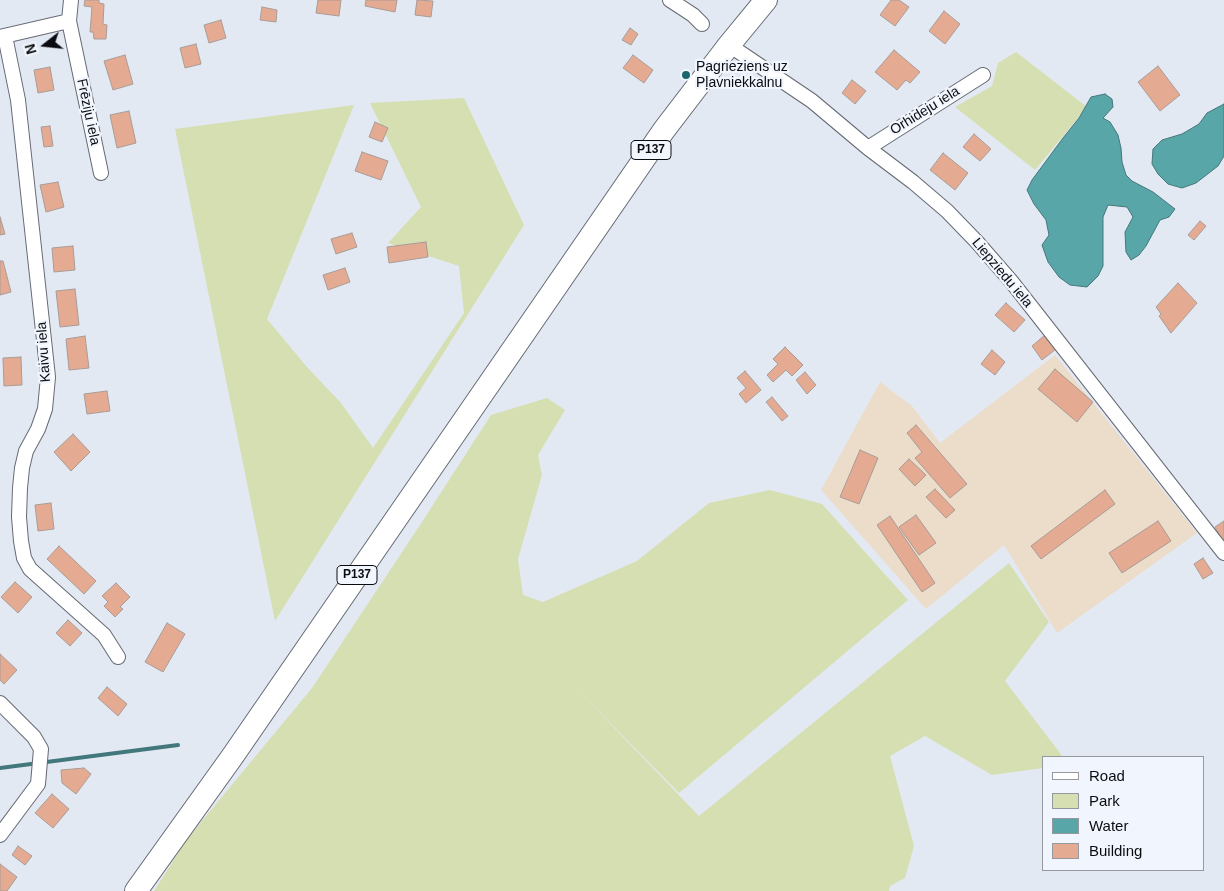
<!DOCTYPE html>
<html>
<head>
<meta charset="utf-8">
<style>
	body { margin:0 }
	#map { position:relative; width:1224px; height:891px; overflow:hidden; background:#e3e9f3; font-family:Arial,sans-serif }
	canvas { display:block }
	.legend { position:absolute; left:1042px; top:756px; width:162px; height:115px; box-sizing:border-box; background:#f1f6fe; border:1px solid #95989f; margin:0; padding:6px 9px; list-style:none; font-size:15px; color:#0b0c10 }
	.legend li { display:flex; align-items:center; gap:10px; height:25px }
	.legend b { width:25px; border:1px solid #95989f }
	.north { position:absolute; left:20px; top:20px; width:50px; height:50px; -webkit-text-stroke:4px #f1f6fe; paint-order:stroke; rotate:254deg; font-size:14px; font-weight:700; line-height:20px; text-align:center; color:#0b0c10 }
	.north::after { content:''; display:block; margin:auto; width:18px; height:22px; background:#0b0c10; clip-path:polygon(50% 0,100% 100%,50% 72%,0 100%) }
</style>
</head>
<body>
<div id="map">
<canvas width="1224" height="891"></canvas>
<ul class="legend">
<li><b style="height:6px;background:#fff"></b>Road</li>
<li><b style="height:14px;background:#d5dfb1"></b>Park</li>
<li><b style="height:14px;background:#59a6a9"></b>Water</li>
<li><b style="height:14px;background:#e4ab92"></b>Building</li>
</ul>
<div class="north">N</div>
</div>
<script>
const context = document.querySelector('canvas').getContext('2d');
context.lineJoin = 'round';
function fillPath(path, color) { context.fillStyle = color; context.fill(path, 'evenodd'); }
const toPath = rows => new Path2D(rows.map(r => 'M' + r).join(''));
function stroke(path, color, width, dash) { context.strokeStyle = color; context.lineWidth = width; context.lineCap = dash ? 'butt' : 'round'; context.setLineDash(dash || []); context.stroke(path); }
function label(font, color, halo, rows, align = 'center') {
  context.font = font + ' Arial,sans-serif'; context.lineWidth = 4.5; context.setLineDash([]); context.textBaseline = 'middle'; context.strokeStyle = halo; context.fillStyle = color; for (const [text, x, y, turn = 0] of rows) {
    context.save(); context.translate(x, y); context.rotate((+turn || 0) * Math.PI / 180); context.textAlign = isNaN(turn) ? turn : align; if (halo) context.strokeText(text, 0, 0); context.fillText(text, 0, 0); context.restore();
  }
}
fillPath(toPath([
	[1055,355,1197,533,1057,633,1004,545,926,609,821,490,880,382,912,406,940,443]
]), '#ecdcca');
fillPath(toPath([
	[1016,52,1087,107,1035,170,955,107,992,86,998,63],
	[464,98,524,225,275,621,175,129,354,105,267,319,307,367,341,403,373,448,464,313,459,266,388,243,421,207,370,103],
	[547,398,565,410,538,455,542,475,518,559,523,595,543,602,637,561,709,503,770,490,822,504,908,600,679,793,577,689,699,816,1009,563,1049,622,1005,681,1063,757,1043,757,1043,768,992,775,925,736,890,756,914,846,905,878,890,886,889,891,154,891,187,839,312,688,420,525,491,415]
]), '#d5dfb1');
const water = toPath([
	[1105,94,1112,99,1113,107,1103,118,1110,122,1118,135,1121,148,1122,162,1126,175,1132,181,1153,192,1175,209,1169,217,1160,220,1146,246,1139,255,1131,260,1126,252,1125,232,1133,217,1127,207,1108,205,1103,217,1103,266,1098,276,1087,287,1070,285,1059,277,1048,262,1042,245,1049,235,1046,220,1034,204,1027,190,1032,180,1063,138,1079,118,1091,97,1105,94],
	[1224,104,1224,156,1218,166,1196,183,1182,188,1168,184,1158,174,1152,164,1153,149,1162,140,1182,134,1199,124,1207,113,1224,104]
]);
fillPath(water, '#59a6a9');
stroke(water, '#42787b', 1);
stroke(toPath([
	[0,768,178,745]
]), '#42787b', 4);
const building = toPath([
	[85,0,99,0,99,3,104,4,103,24,107,25,106,39,94,39,93,32,90,32,92,7,84,6,85,0],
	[318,0,341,0,339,16,316,13,318,0],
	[366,0,397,0,395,12,365,6,366,0],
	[417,0,433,1,431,17,415,15,417,0],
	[891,0,899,0,909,7,895,26,880,15,891,0],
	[262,7,277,10,276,22,260,20,262,7],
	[944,11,960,24,945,44,929,31,944,11],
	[221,20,226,38,209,43,204,25,221,20],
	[630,28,638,34,631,45,622,40,630,28],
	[196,44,201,64,185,68,180,48,196,44],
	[894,50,920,72,910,83,906,80,897,90,875,72,894,50],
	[125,55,133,84,113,90,104,61,125,55],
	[633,55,653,70,644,83,623,68,633,55],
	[1158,66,1180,95,1160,111,1138,82,1158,66],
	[50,67,54,90,38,93,34,70,50,67],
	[852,80,866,91,855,104,842,93,852,80],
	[129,111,136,143,117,148,110,115,129,111],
	[375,122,388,128,382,142,369,137,375,122],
	[50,126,53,146,44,147,41,127,50,126],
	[974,134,991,149,980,161,963,147,974,134],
	[362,152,388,161,381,180,355,171,362,152],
	[943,153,968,173,955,190,930,170,943,153],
	[58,182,64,207,46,212,40,185,58,182],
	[0,217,5,234,0,235,0,217],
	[1200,221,1206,226,1194,240,1188,235,1200,221],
	[352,233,357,247,336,254,331,239,352,233],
	[426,242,428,257,389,263,387,247,426,242],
	[73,246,75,270,54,272,52,248,73,246],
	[0,261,3,261,11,292,0,295,0,261],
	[345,268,350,282,328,290,323,275,345,268],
	[1178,283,1197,303,1171,333,1159,316,1161,314,1156,307,1178,283],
	[75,289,79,325,60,327,56,291,75,289],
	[1006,303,1025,320,1014,332,995,315,1006,303],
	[1045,335,1056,349,1042,360,1032,346,1045,335],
	[85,336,89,368,69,370,66,339,85,336],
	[785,347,803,365,792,376,786,370,773,382,767,375,778,364,773,359,785,347],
	[992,350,1005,362,995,375,981,364,992,350],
	[21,357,22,385,4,386,3,358,21,357],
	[1055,369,1093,402,1077,422,1038,389,1055,369],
	[745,371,761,390,746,403,739,394,746,388,737,378,745,371],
	[805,372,816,385,807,394,796,380,805,372],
	[107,391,110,411,87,414,84,394,107,391],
	[772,397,788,416,782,421,766,402,772,397],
	[916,425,967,484,950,498,915,458,922,452,907,433,916,425],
	[73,434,90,452,71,471,54,452,73,434],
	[860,450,878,458,859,504,840,497,860,450],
	[909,459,926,475,915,486,899,469,909,459],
	[935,489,955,510,946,518,926,497,935,489],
	[1105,490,1115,504,1041,559,1031,546,1105,490],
	[51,503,54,529,38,531,35,505,51,503],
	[916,515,936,543,919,555,899,527,916,515],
	[890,516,935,583,922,592,877,525,890,516],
	[1158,521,1171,541,1122,573,1109,553,1158,521],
	[1224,521,1224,543,1215,527,1224,521],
	[59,546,96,581,84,594,47,559,59,546],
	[1203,558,1213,573,1203,579,1194,564,1203,558],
	[15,582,32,597,18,613,1,597,15,582],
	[116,583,130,597,120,607,123,609,115,617,104,606,108,602,102,596,116,583],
	[68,620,82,633,70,646,56,633,68,620],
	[167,623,185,634,163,672,145,662,167,623],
	[0,654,17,670,4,684,0,680,0,654],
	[107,687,127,704,118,716,98,698,107,687],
	[84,768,91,774,76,794,62,783,61,770,84,768],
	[52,794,69,809,53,828,35,813,52,794],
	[18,846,32,856,25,865,12,855,18,846],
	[0,864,17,877,7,891,0,891,0,864]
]);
fillPath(building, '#e4ab92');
stroke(building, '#a89c97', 1);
const minor = toPath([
	[670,0,693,15,702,24],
	[69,21,101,173],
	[5,36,18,100,48,377,45,409,38,429,26,451,22,468,20,488,19,517,21,541,24,558,30,569,104,635,118,657],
	[0,37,69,21,71,0],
	[729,45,812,101,868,148,913,182,947,211,977,242,1011,281,1224,553],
	[868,148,983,75],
	[0,703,34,737,41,749,38,784,0,835]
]);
const primary = toPath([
	[136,891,232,757,664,130,729,45,766,0]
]);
stroke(minor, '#656a73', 16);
stroke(primary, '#656a73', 24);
stroke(minor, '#fff', 14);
stroke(primary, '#fff', 22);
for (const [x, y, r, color] of [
	[686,75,5,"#1b676f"]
]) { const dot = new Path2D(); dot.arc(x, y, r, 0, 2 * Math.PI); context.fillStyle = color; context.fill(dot); stroke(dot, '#f1f6fe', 2); }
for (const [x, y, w] of [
	[651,150,40],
	[357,575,40]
]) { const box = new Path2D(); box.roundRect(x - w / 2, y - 9.5, w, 19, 4); context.fillStyle = '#f1f6fe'; context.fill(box); stroke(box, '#0b0c10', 1); }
label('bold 12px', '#0b0c10', null, [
	["P137",651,150],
	["P137",357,575]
]);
label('14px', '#0b0c10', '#f1f6fe', [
	["Pagrieziens uz",696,67],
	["Pļavniekkalnu",696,83]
], 'left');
label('14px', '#0b0c10', '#f1f6fe', [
	["Orhideju iela",925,111,-32],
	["Frēziju iela",88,112,78],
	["Liepziedu iela",1002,273,50],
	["Kaivu iela",44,352,-94]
]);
</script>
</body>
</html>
